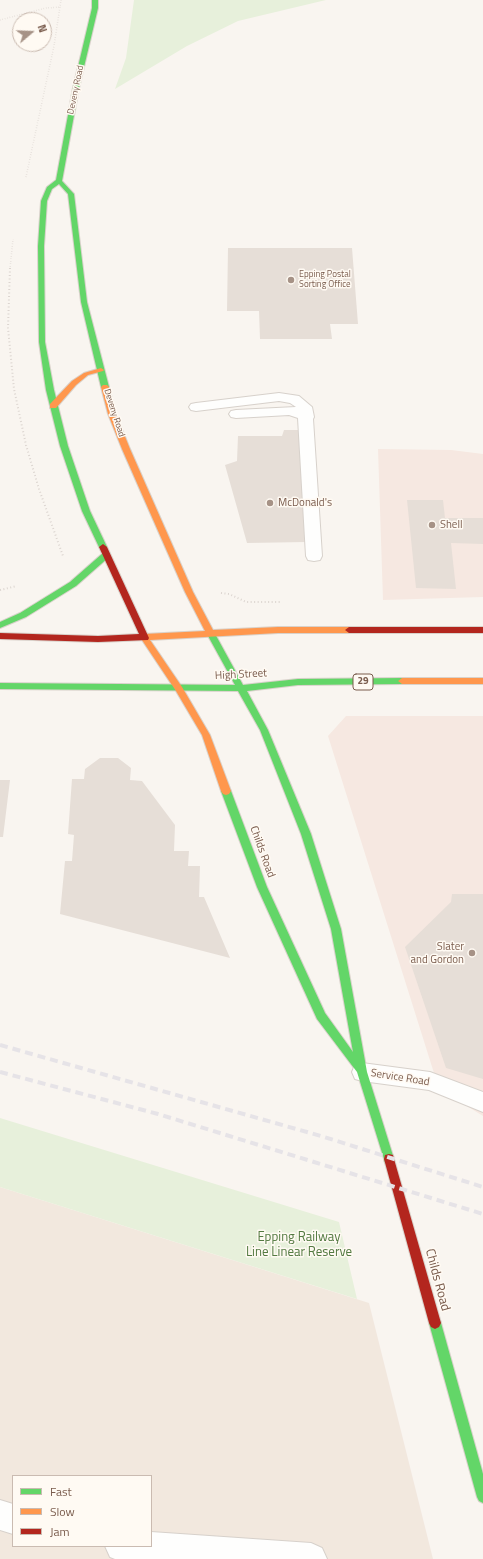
<!DOCTYPE html>
<html>
<head>
<meta charset="utf-8">
<style>
	body { margin:0 }
	#map { position:relative; width:483px; height:1559px; overflow:hidden; background:#f9f5f0; font-family:"Titillium Web",sans-serif }
	canvas { display:block }
	.legend { position:absolute; left:12px; top:1475px; width:140px; height:72px; box-sizing:border-box; background:#fffaf3; border:1px solid #cabbb1; margin:0; padding:5px 7px; list-style:none; font-size:12px; color:#7a5c4d }
	.legend li { display:flex; align-items:center; gap:8px; height:20px }
	.legend b { width:20px; border:1px solid #cabbb1 }
	.north { position:absolute; left:12px; top:12px; width:40px; height:40px; box-sizing:border-box; background:#fffaf3; border:1px solid #cabbb1; border-radius:50%; rotate:71deg; font-size:11px; font-weight:700; line-height:16px; text-align:center; color:#7a5c4d }
	.north::after { content:''; display:block; margin:auto; width:14px; height:18px; background:#a69286; clip-path:polygon(50% 0,100% 100%,50% 72%,0 100%) }
</style>
</head>
<body>
<div id="map">
<canvas width="483" height="1559"></canvas>
<ul class="legend">
<li><b style="height:5px;background:#63d668"></b>Fast</li>
<li><b style="height:5px;background:#ff974d"></b>Slow</li>
<li><b style="height:5px;background:#b3261e"></b>Jam</li>
</ul>
<div class="north">N</div>
</div>
<script>
const context = document.querySelector('canvas').getContext('2d');
context.lineJoin = 'round';
function fillPath(path, color) { context.fillStyle = color; context.fill(path, 'evenodd'); }
const toPath = rows => new Path2D(rows.map(r => 'M' + r).join(''));
function stroke(path, color, width, dash) { context.strokeStyle = color; context.lineWidth = width; context.lineCap = dash ? 'butt' : 'round'; context.setLineDash(dash || []); context.stroke(path); }
function label(font, color, halo, rows, align = 'center') {
  context.font = font + ' "Titillium Web",sans-serif'; context.lineWidth = 3; context.setLineDash([]); context.textBaseline = 'middle'; context.strokeStyle = halo; context.fillStyle = color; for (const [text, x, y, turn = 0] of rows) {
    context.save(); context.translate(x, y); context.rotate((+turn || 0) * Math.PI / 180); context.textAlign = isNaN(turn) ? turn : align; if (halo) context.strokeText(text, 0, 0); context.fillText(text, 0, 0); context.restore();
  }
}
fillPath(toPath([
	[0,1187,369,1303,433,1559,0,1559],
	[13,1476,151,1476,151,1546,13,1546]
]), '#f2e8de');
fillPath(toPath([
	[378,449,451,450,483,454,483,597,383,600],
	[346,716,483,716,483,1116,439,1089,328,736]
]), '#f6e8e1');
fillPath(toPath([
	[134,0,326,0,238,21,187,46,115,89,126,58],
	[0,1118,339,1222,357,1299,0,1187]
]), '#e7f0db');
fillPath(toPath([
	[228,248,352,248,358,324,330,324,332,339,260,339,259,311,227,311],
	[284,430,302,430,306,542,247,543,225,465,237,461,238,436,282,436],
	[407,500,443,500,445,518,483,518,483,544,451,543,456,589,416,588],
	[100,758,118,758,131,768,130,780,142,781,175,825,174,851,189,851,188,866,200,866,199,897,204,897,230,958,60,914,65,861,72,861,74,835,68,834,72,779,84,779,85,769],
	[0,780,10,780,3,837,0,837],
	[452,894,483,894,483,1079,446,1068,405,947,451,902]
]), '#e6ded7');
const lane = toPath([
	[279,393,299,396,312,407,314,417,313,419,322,556,320,560,314,561,308,560,306,556,298,418,289,415,236,418,231,417,229,414,231,411,236,410,296,407,290,403,279,401,196,411,191,410,189,407,191,404,196,403,279,393],
	[362,1063,430,1072,483,1092,483,1112,429,1090,362,1081,355,1079,352,1072,355,1065,362,1063]
]);
const street = toPath([
	[0,1500,13,1504,13,1534,0,1530,0,1500],
	[151,1532,311,1543,322,1548,327,1559,115,1559,110,1557,105,1546,151,1546,151,1532]
]);
const fast = toPath([
	[92,0,98,0,98,8,79,88,62,181,74,194,87,302,109,387,107,389,103,389,101,387,81,302,68,194,59,184,52,189,47,201,44,246,45,342,54,390,68,446,90,511,107,547,103,550,99,547,82,511,60,446,46,390,39,342,38,246,41,201,47,187,56,180,73,88,92,8,92,0],
	[106,552,110,555,109,557,76,586,26,617,0,628,0,622,20,613,70,582,103,553,106,552],
	[211,631,214,632,243,685,298,679,402,678,406,681,402,684,298,685,247,691,268,730,311,834,341,929,367,1072,394,1159,393,1163,389,1164,385,1163,384,1159,357,1072,317,1019,257,887,221,791,223,788,226,787,229,788,231,791,267,887,325,1013,353,1052,331,929,301,834,260,730,238,691,0,689,0,683,235,685,207,634,211,631],
	[435,1317,439,1319,441,1323,483,1474,483,1503,479,1501,477,1497,429,1323,431,1319,435,1317]
]);
const slow = toPath([
	[101,368,104,370,103,371,88,375,76,385,56,408,50,408,50,404,72,381,84,373,101,368],
	[103,385,107,385,109,387,116,414,130,449,193,592,213,630,278,627,349,627,353,630,349,633,278,633,150,640,182,687,210,735,231,791,229,794,226,795,223,794,221,791,202,735,176,691,140,637,144,634,205,631,185,592,122,449,108,414,101,387,103,385],
	[402,678,483,678,483,684,402,684,398,681,402,678]
]);
const jam = toPath([
	[103,544,107,547,149,638,148,640,98,642,0,639,0,633,98,636,139,634,99,547,103,544],
	[349,627,483,627,483,633,349,633,345,630,349,627],
	[389,1154,393,1155,394,1159,441,1323,439,1327,435,1329,431,1327,429,1323,384,1159,385,1155,389,1154]
]);
stroke(lane, '#d7d1cb', 2);
stroke(street, '#d7d1cb', 2);
stroke(fast, '#d9d2cb', 2);
stroke(slow, '#d9d2cb', 2);
stroke(jam, '#d9d2cb', 2);
stroke(toPath([
	[0,20,46,8,61,7],
	[26,177,54,46,61,0],
	[10,269,13,239]
]), '#dcd5d0', 1.5, [0.5, 2]);
stroke(toPath([
	[10,268,8,328,14,389,26,445,39,489,63,556],
	[0,590,17,586],
	[221,593,229,594,246,602,280,602]
]), '#dcd5d0', 2, [1, 2.5]);
fillPath(lane, '#fefefd');
fillPath(street, '#fefefd');
fillPath(fast, '#63d668');
fillPath(slow, '#ff974d');
fillPath(jam, '#b3261e');
stroke(toPath([
	[0,1045,321,1136,483,1187],
	[0,1072,158,1114,483,1214]
]), '#e6e3e7', 4, [8, 5]);
for (const [x, y, r, color] of [
	[291,280,4,"#a69286"],
	[270,503,4,"#a69286"],
	[432,525,4,"#a69286"],
	[472,953,4,"#a69286"]
]) { const dot = new Path2D(); dot.arc(x, y, r, 0, 2 * Math.PI); context.fillStyle = color; context.fill(dot); stroke(dot, '#fffaf3', 1.5); }
label('9px', '#7a5c4d', '#fffaf3', [
	["Deveny Road",76,90,-78],
	["Deveny Road",114,413,72]
]);
label('9px', '#7a5c4d', '#fffaf3', [
	["Epping Postal",299,275],
	["Sorting Office",299,285]
], 'left');
for (const [x, y, w] of [
	[363,682,20]
]) { const box = new Path2D(); box.roundRect(x - w / 2, y - 8, w, 16, 3); context.fillStyle = '#fffaf3'; context.fill(box); stroke(box, '#7a5c4d', 1); }
label('bold 10px', '#7a5c4d', null, [
	["29",363,682]
]);
label('11px', '#7a5c4d', '#fffaf3', [
	["McDonald's",278,503],
	["Shell",440,525],
	["Slater",464,947,"right"],
	["and Gordon",464,960,"right"]
], 'left');
label('11px', '#7a5c4d', '#fffaf3', [
	["High Street",241,675,-3],
	["Childs Road",262,852,70],
	["Service Road",400,1078,9]
]);
label('13px', '#537a41', '#fffaf3', [
	["Epping Railway",299,1238],
	["Line Linear Reserve",299,1253]
]);
label('13px', '#7a5c4d', '#fffaf3', [
	["Childs Road",437,1280,75]
]);
</script>
</body>
</html>
